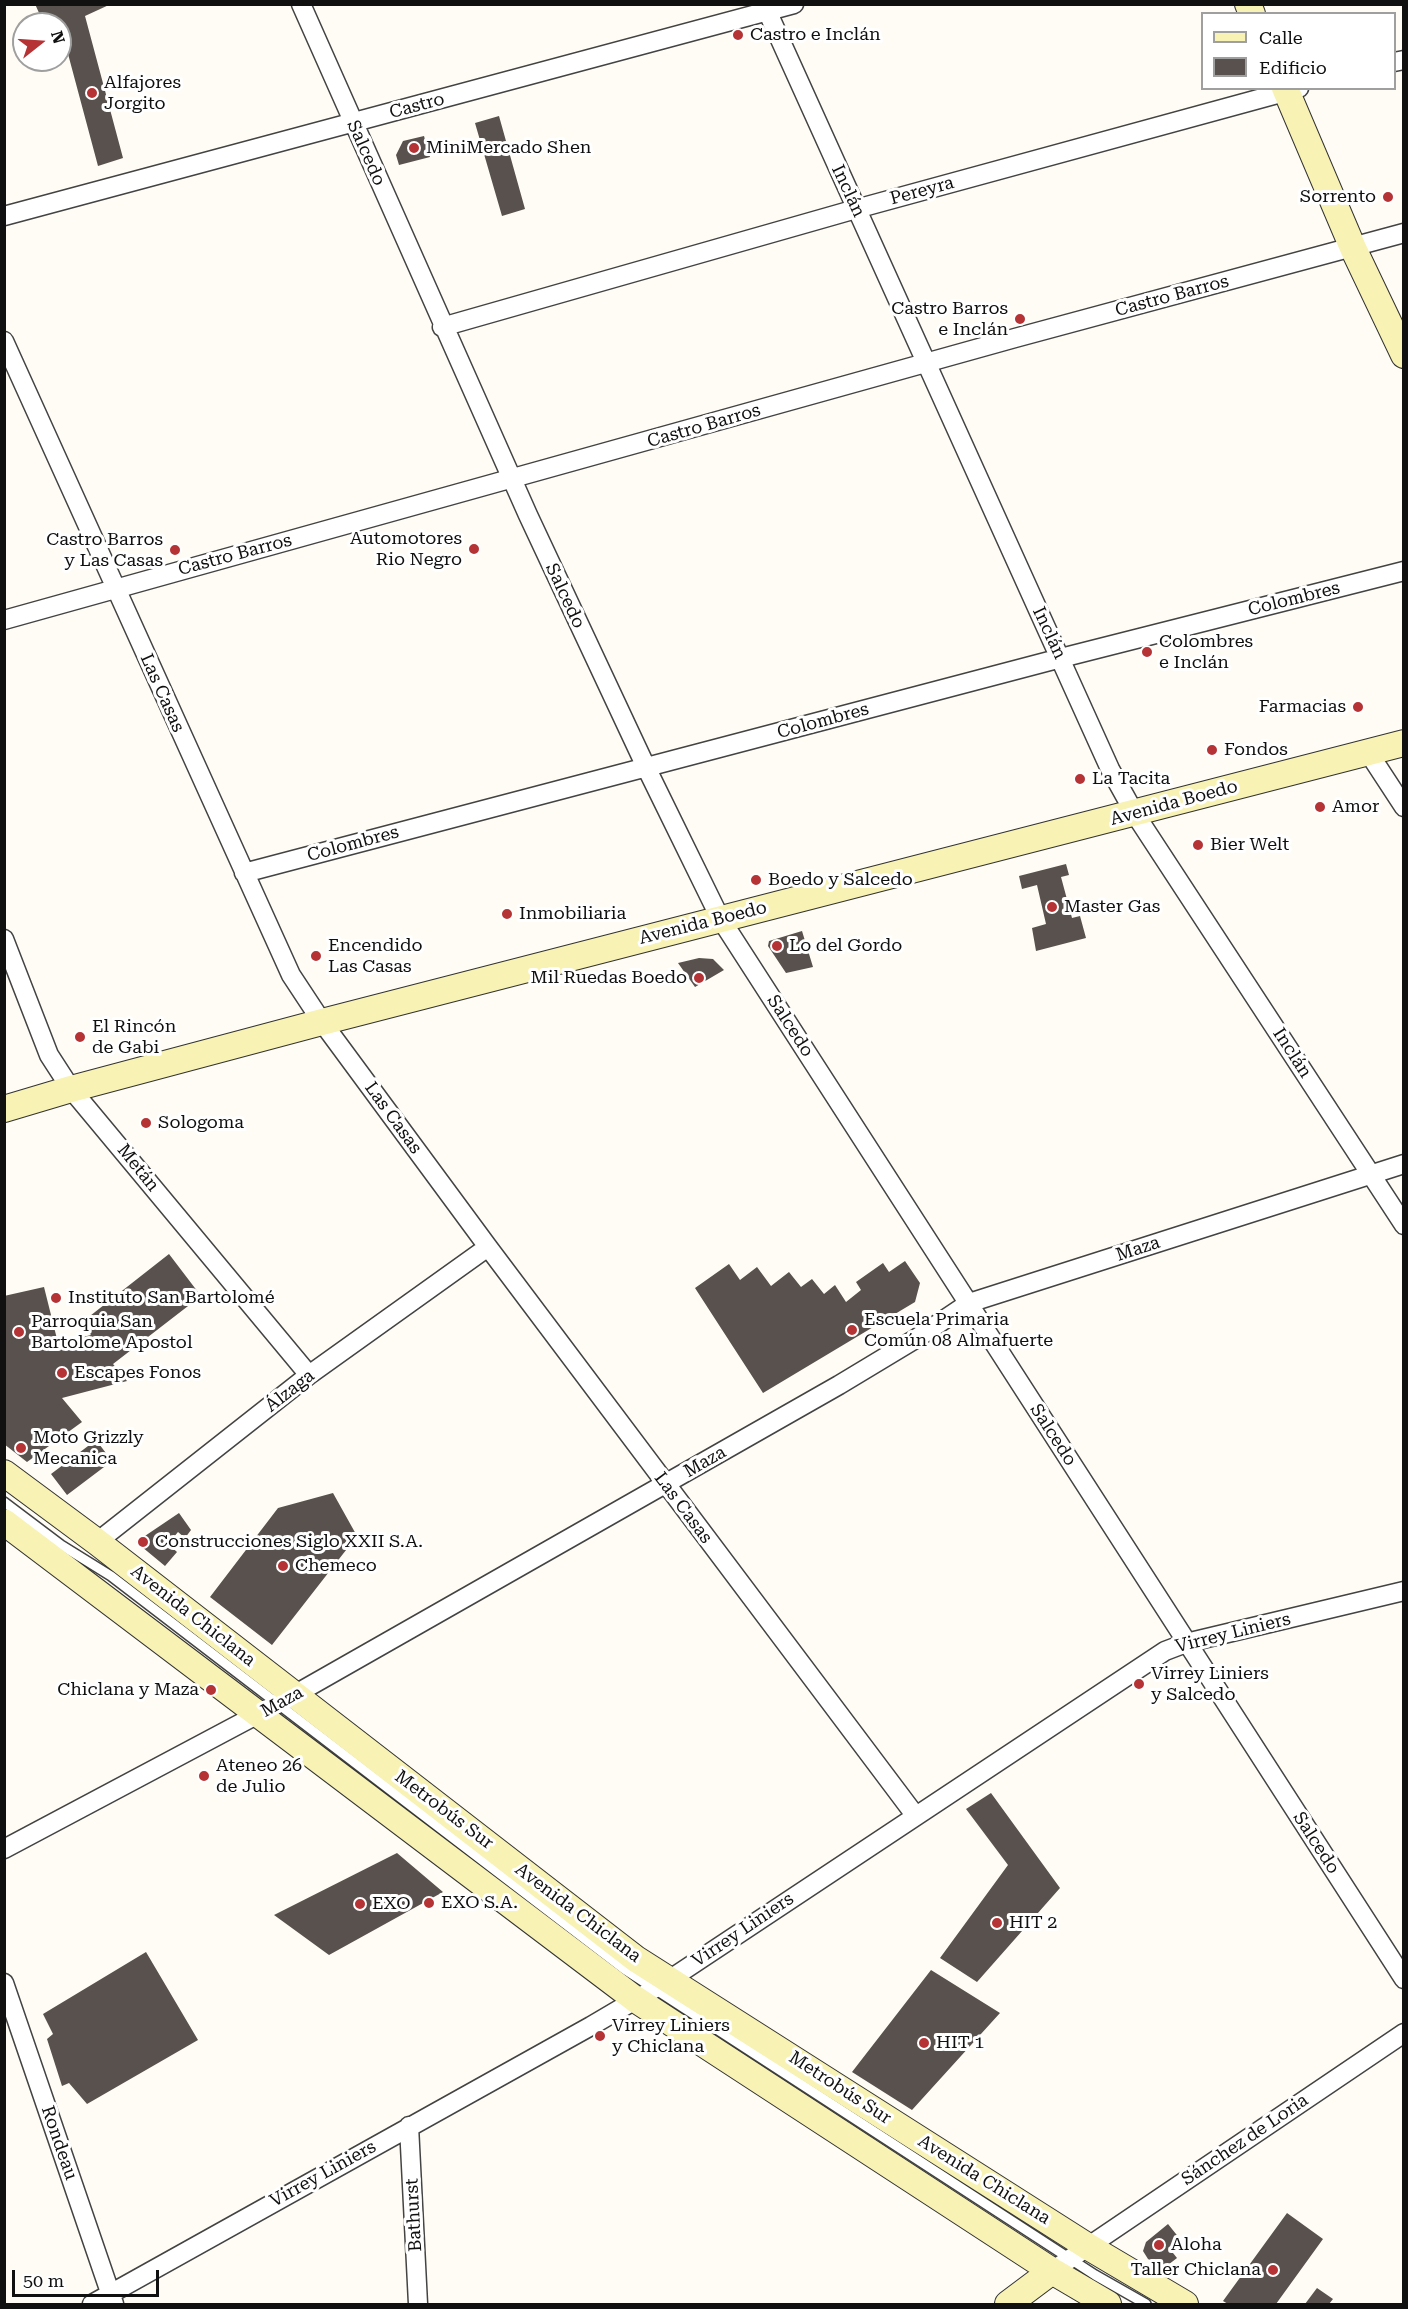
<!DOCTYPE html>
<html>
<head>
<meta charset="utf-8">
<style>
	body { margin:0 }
	#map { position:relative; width:1408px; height:2309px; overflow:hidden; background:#fefcf4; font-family:"Roboto Serif",serif }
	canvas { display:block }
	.frame { position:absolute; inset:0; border:6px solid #101010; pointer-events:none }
	.legend { position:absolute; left:1201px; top:12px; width:195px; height:78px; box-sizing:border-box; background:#fff; border:2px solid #9f9f9f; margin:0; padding:8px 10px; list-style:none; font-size:18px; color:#101010 }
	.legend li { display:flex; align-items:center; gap:12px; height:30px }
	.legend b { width:30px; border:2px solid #9f9f9f }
	.north { position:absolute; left:12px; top:12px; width:60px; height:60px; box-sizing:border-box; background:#fff; border:2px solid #9f9f9f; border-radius:50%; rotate:73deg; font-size:16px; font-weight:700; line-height:24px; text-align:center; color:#101010 }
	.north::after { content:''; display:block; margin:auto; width:21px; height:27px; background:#b53335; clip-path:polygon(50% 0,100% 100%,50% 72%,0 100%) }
	.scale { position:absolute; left:12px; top:2270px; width:147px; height:27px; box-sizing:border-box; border:3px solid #101010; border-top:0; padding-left:8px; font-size:18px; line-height:21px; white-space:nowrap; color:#101010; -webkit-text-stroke:4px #fff; paint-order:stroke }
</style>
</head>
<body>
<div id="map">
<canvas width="1408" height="2309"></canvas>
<div class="frame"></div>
<ul class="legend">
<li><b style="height:8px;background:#f8f2b4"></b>Calle</li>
<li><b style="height:16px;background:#58514d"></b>Edificio</li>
</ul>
<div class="north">N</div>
<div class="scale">50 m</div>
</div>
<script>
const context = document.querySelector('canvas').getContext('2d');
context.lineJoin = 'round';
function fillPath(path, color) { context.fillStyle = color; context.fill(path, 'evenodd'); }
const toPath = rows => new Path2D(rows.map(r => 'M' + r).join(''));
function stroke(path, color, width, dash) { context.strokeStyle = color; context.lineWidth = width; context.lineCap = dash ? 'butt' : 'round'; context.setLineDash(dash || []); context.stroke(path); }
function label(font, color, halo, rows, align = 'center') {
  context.font = font + ' "Roboto Serif",serif'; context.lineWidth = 6; context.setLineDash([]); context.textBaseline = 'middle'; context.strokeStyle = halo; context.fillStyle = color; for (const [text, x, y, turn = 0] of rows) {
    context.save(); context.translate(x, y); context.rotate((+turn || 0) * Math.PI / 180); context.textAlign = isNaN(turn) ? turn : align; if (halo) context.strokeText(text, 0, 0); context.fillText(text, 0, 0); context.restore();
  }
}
fillPath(toPath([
	[35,4,111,4,85,16,123,158,98,166,60,24,44,24],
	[499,116,525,209,502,216,475,123],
	[424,136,430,157,399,165,396,155,403,141],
	[1066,864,1069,875,1061,877,1072,918,1080,916,1086,938,1036,951,1032,928,1046,924,1037,885,1022,889,1019,876],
	[802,931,813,967,786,973,768,946,769,941],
	[699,958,713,959,724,970,695,987,678,963],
	[169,1254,201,1296,113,1364,127,1381,62,1398,82,1422,27,1462,4,1444,4,1296,44,1287,58,1343,91,1335,81,1323],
	[905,1261,920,1283,915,1302,763,1393,695,1288,729,1264,740,1280,757,1267,771,1286,789,1272,801,1287,812,1279,824,1294,835,1285,846,1302,861,1290,856,1282,883,1263,889,1272],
	[96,1440,112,1461,67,1495,51,1474],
	[333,1493,357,1536,272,1645,210,1597,278,1508],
	[179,1513,191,1530,185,1538,178,1532,168,1544,177,1552,165,1566,136,1542],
	[991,1793,1060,1888,977,1982,940,1958,1008,1865,966,1809],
	[397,1853,443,1892,329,1955,274,1915],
	[146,1952,198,2040,87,2104,69,2083,62,2086,47,2039,53,2034,43,2014],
	[931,1970,1000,2013,912,2110,852,2072],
	[1287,2213,1323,2239,1276,2304,1228,2304,1223,2301],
	[1168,2224,1180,2239,1169,2248,1177,2258,1164,2268,1148,2259,1143,2251,1146,2242],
	[1317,2288,1333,2299,1329,2304,1305,2304]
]), '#58514d');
const service = toPath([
	[4,1502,61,1545,111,1576,624,1969,1095,2275,1146,2304]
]);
const minor = toPath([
	[301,4,528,515,646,767,720,918,1404,1979],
	[764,4,1110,769,1135,814,1404,1225],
	[1394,62,1404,60],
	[4,216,794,4],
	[442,327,856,209,1299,88],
	[4,341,291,975,322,1022,488,1247,915,1815],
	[4,620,1015,338,1404,233],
	[1368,752,1404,807],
	[244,873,1061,658,1404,571],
	[4,939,49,1055,71,1089,309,1375],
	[97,1542,309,1375,488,1247],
	[4,1849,294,1695,839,1385,917,1338,969,1303,1404,1164],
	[4,1983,114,2304],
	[409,2126,418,2304],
	[1052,2271,1404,2033],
	[92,2304,591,2026,669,1980,1165,1651,1186,1643,1404,1591]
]);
const secondary = toPath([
	[1248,4,1252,14],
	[1285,88,1353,248,1404,355],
	[4,1109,71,1089,322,1022,1404,743],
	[4,1473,97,1542,636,1959,1087,2246,1185,2304],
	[4,1522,635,1999,1052,2271,1108,2304],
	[1008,2304,1052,2271]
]);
stroke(service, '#434343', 12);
stroke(minor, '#434343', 21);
stroke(secondary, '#323232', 28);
stroke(service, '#fff', 9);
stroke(minor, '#fff', 18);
stroke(secondary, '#f8f2b4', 26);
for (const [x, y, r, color] of [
	[738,35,6,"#b53335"],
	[92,93,6,"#b53335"],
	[414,148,6,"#b53335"],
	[1388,197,6,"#b53335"],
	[1020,319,6,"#b53335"],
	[474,549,6,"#b53335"],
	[175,550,6,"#b53335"],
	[1147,652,6,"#b53335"],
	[1358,707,6,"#b53335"],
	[1212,750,6,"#b53335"],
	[1080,779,6,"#b53335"],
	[1320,807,6,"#b53335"],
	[1198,845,6,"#b53335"],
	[756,880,6,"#b53335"],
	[1052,907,6,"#b53335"],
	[507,914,6,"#b53335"],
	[777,946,6,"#b53335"],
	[316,956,6,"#b53335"],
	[699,978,6,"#b53335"],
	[80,1037,6,"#b53335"],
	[146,1123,6,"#b53335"],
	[56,1298,6,"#b53335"],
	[852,1330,6,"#b53335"],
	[19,1332,6,"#b53335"],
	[62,1373,6,"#b53335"],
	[21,1448,6,"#b53335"],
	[143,1542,6,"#b53335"],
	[283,1566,6,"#b53335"],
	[1139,1684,6,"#b53335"],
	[211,1690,6,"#b53335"],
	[204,1776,6,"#b53335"],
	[429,1903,6,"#b53335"],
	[360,1904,6,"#b53335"],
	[997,1923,6,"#b53335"],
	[600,2036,6,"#b53335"],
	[924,2043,6,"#b53335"],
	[1159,2245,6,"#b53335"],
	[1273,2270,6,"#b53335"]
]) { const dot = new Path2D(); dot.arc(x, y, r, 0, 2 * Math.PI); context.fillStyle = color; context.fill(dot); stroke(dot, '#fff', 2); }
label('18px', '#101010', '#fff', [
	["Castro e Inclán",750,35],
	["Alfajores",104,83],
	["Jorgito",104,104],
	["MiniMercado Shen",426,148],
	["Sorrento",1376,197,"right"],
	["Castro Barros",1008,309,"right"],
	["e Inclán",1008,330,"right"],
	["Automotores",462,539,"right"],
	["Rio Negro",462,560,"right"],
	["Castro Barros",163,540,"right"],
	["y Las Casas",163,561,"right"],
	["Colombres",1159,642],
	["e Inclán",1159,663],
	["Farmacias",1346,707,"right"],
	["Fondos",1224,750],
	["La Tacita",1092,779],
	["Amor",1332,807],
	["Bier Welt",1210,845],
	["Boedo y Salcedo",768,880],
	["Master Gas",1064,907],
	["Inmobiliaria",519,914],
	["Encendido",328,946],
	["Las Casas",328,967],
	["Lo del Gordo",789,946],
	["Mil Ruedas Boedo",687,978,"right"],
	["El Rincón",92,1027],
	["de Gabi",92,1048],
	["Sologoma",158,1123],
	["Instituto San Bartolomé",68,1298],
	["Escuela Primaria",864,1320],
	["Común 08 Almafuerte",864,1341],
	["Parroquia San",31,1322],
	["Bartolome Apostol",31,1343],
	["Escapes Fonos",74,1373],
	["Moto Grizzly",33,1438],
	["Mecanica",33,1459],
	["Construcciones Siglo XXII S.A.",155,1542],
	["Chemeco",295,1566],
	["Virrey Liniers",1151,1674],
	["y Salcedo",1151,1695],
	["Chiclana y Maza",199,1690,"right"],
	["Ateneo 26",216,1766],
	["de Julio",216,1787],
	["EXO S.A.",441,1903],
	["EXO",372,1904],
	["HIT 2",1009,1923],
	["Virrey Liniers",612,2026],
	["y Chiclana",612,2047],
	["HIT 1",936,2043],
	["Aloha",1171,2245],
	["Taller Chiclana",1261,2270,"right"]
], 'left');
label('18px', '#101010', '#fff', [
	["Castro",417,106,-15],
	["Salcedo",366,153,66],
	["Inclán",848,191,65],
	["Pereyra",922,191,-15],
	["Castro Barros",1172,296,-15],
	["Castro Barros",704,426,-16],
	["Castro Barros",235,555,-15],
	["Salcedo",565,596,65],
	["Colombres",1294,599,-14],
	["Inclán",1049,633,65],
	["Las Casas",162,693,66],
	["Colombres",823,721,-15],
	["Avenida Boedo",1174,803,-15],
	["Colombres",353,844,-15],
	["Avenida Boedo",703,923,-14],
	["Salcedo",790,1026,57],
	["Inclán",1292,1053,57],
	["Las Casas",393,1118,54],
	["Metán",138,1168,51],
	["Maza",1138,1249,-18],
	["Álzaga",290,1391,-38],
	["Salcedo",1053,1435,57],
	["Maza",705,1462,-30],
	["Las Casas",683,1508,53],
	["Avenida Chiclana",193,1616,38],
	["Virrey Liniers",1233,1633,-14],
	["Maza",282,1702,-29],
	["Metrobús Sur",444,1810,37],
	["Salcedo",1316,1843,57],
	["Avenida Chiclana",578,1913,37],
	["Virrey Liniers",743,1930,-34],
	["Metrobús Sur",840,2088,33],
	["Sánchez de Loria",1245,2140,-34],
	["Rondeau",59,2143,71],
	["Virrey Liniers",323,2174,-29],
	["Avenida Chiclana",984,2180,32],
	["Bathurst",414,2215,-93]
]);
</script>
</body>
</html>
